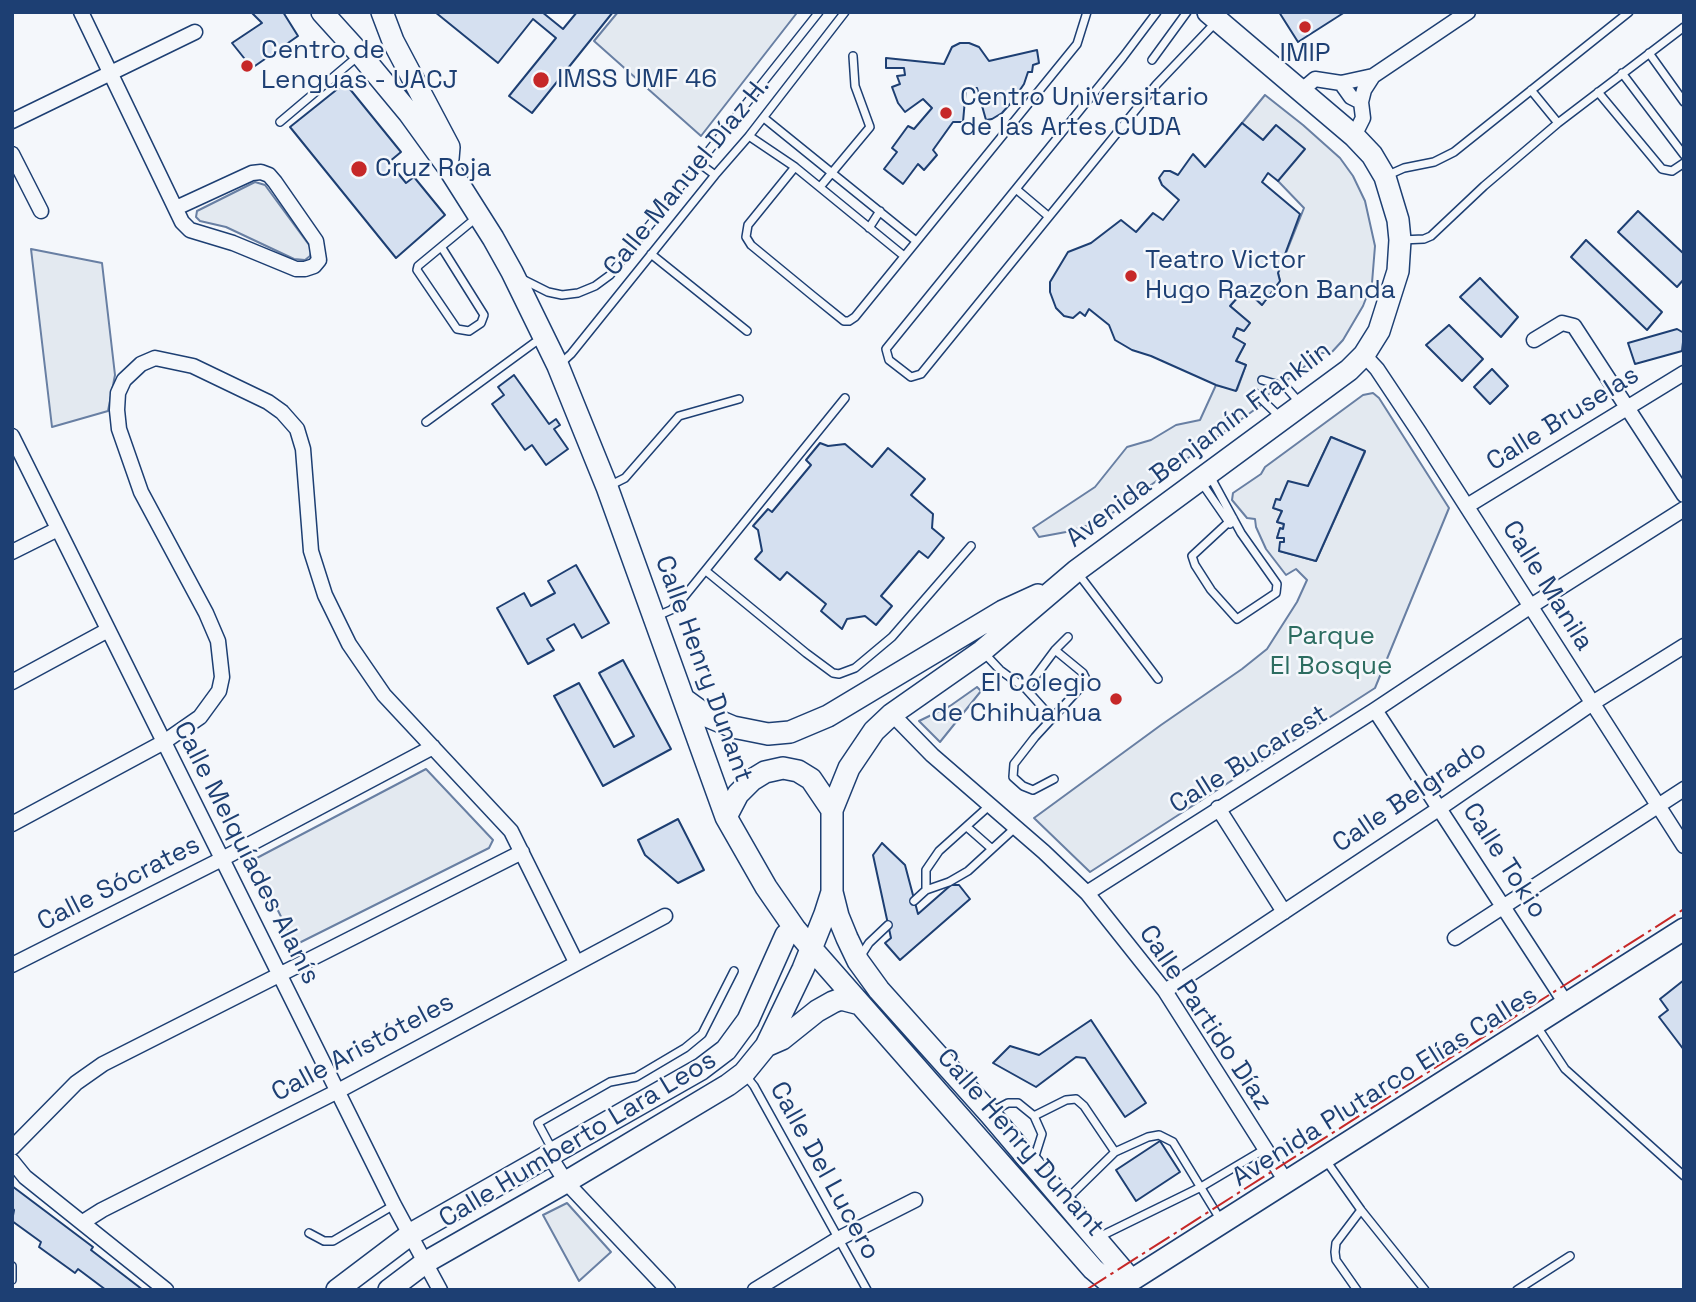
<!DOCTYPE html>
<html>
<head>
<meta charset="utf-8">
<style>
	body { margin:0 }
	#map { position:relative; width:1696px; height:1302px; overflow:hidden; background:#f4f7fb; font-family:"Space Grotesk",sans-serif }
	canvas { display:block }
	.frame { position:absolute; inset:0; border:14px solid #1d3f73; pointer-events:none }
</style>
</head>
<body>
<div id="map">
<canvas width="1696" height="1302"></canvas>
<div class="frame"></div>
</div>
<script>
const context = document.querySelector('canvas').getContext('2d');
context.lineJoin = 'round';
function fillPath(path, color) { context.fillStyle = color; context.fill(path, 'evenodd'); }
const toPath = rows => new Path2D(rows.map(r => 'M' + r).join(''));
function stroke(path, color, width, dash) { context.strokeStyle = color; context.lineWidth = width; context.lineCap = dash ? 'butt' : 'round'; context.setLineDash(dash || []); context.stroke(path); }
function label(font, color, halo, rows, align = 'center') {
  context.font = font + ' "Space Grotesk",sans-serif'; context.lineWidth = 5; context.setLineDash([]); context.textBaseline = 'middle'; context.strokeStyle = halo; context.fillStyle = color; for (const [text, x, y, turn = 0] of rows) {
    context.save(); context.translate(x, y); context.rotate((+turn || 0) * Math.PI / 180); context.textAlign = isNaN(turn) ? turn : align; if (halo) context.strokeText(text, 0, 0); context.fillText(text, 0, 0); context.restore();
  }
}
const green = toPath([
	[618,12,794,12,796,14,701,136,594,41,618,12],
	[1265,95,1303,125,1340,158,1353,176,1365,201,1375,246,1372,283,1363,306,1343,340,1331,353,1322,353,1260,401,1261,405,1100,522,1066,532,1039,537,1033,528,1095,487,1127,447,1151,440,1176,425,1200,420,1216,385,1237,390,1246,365,1236,361,1245,344,1233,337,1237,328,1244,331,1250,323,1230,306,1245,289,1262,305,1280,281,1278,273,1304,208,1278,181,1276,126,1263,140,1242,123,1265,95],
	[255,182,265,185,312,249,310,256,305,260,294,259,226,227,200,221,196,217,197,211,255,182],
	[31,249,102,263,115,375,108,411,52,427,31,249],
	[1373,393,1379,398,1449,508,1375,688,1090,872,1034,818,1161,725,1242,669,1267,649,1297,602,1307,580,1296,569,1286,575,1266,549,1256,527,1255,519,1247,518,1232,500,1233,493,1261,474,1265,467,1363,395,1373,393],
	[1331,437,1365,452,1316,561,1280,551,1280,543,1284,542,1284,538,1277,538,1280,529,1283,529,1284,524,1277,522,1282,511,1274,508,1276,499,1280,500,1308,486,1331,437],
	[977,687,981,691,940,742,919,721,950,706,977,687],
	[426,769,493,840,489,848,295,945,253,860,426,769],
	[567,1203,611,1252,579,1281,543,1215,567,1203]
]);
fillPath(green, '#e3e9f0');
stroke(green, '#687fa3', 2);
const building = toPath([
	[251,12,283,12,298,36,252,68,232,43,262,23,251,12],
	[435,12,542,12,563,29,577,12,613,12,532,113,509,96,556,38,533,19,498,63,435,12],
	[1279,12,1345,12,1298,42,1279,12],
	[960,43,969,43,979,47,989,61,1037,50,1039,63,1033,65,1032,72,1028,72,1024,84,1011,103,1002,113,992,119,986,120,977,88,966,88,963,122,953,122,933,150,937,155,924,170,918,164,903,184,884,169,897,152,892,148,908,126,914,129,932,108,923,99,905,112,898,103,892,87,900,84,897,76,905,75,904,68,886,68,886,58,944,64,952,47,960,43],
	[345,83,401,152,389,162,406,183,414,177,445,215,396,258,290,127,345,83],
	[1242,123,1263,140,1276,125,1305,149,1278,181,1268,173,1262,182,1300,214,1278,273,1280,281,1262,305,1245,289,1230,306,1250,323,1244,331,1237,328,1233,337,1245,344,1236,361,1246,365,1236,391,1216,385,1151,356,1132,350,1115,340,1109,325,1089,309,1085,316,1080,312,1073,318,1064,316,1056,308,1050,292,1050,282,1068,252,1091,243,1121,220,1136,232,1153,213,1163,220,1179,200,1162,185,1159,178,1164,171,1170,171,1178,175,1193,154,1205,167,1242,123],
	[1638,211,1684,254,1684,279,1677,287,1618,232,1638,211],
	[1586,240,1662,312,1647,330,1571,257,1586,240],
	[1480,278,1518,317,1501,337,1460,297,1480,278],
	[1449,325,1483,359,1462,381,1426,345,1449,325],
	[1677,329,1684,333,1682,351,1635,364,1628,343,1677,329],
	[1492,369,1508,386,1490,404,1474,387,1492,369],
	[514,375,549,424,556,419,560,425,554,429,568,449,546,465,532,445,525,450,492,404,504,395,498,387,514,375],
	[1331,437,1365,451,1316,561,1279,551,1280,542,1284,542,1284,538,1277,538,1280,528,1283,529,1284,524,1277,522,1282,511,1273,508,1276,499,1280,500,1288,481,1308,486,1331,437],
	[820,443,828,446,845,444,872,467,888,448,925,479,911,495,933,514,932,528,944,538,928,558,919,551,881,596,892,606,876,625,865,616,847,619,842,629,821,611,826,604,787,572,780,580,755,559,762,551,758,530,753,526,768,509,772,512,811,465,806,460,820,443],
	[576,565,609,623,582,638,574,624,547,639,554,650,528,664,497,608,524,593,531,606,555,593,548,581,576,565],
	[623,660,671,749,603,786,554,696,579,683,614,747,634,736,599,673,623,660],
	[678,819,704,870,678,883,645,855,638,840,678,819],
	[882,843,905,865,918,914,951,885,959,885,970,899,900,960,885,943,891,938,873,855,882,843],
	[1684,980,1684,1050,1659,1017,1668,1010,1660,999,1684,980],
	[1091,1020,1146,1103,1125,1117,1085,1058,1076,1057,1036,1087,993,1063,1010,1046,1039,1055,1091,1020],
	[1160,1141,1180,1172,1136,1201,1116,1170,1160,1141],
	[12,1186,93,1247,91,1250,143,1290,106,1290,78,1269,75,1273,39,1247,41,1242,12,1221,14,1210,12,1208,12,1186]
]);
fillPath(building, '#d5e0f0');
stroke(building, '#1d3f73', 2);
const lane = toPath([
	[1157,12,1123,57,886,349,889,360,911,377,921,374,1156,85,1217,21],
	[1649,53,1684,102],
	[1152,60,1187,12],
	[1622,73,1684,155],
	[1531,90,1558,123],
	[1598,92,1662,169,1672,171,1684,163],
	[764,118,916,241],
	[280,122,357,57],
	[749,136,795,167,904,256],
	[699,163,715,175],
	[795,167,748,225,746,237,751,245,813,296,844,321,849,321,855,317,1077,44,1087,12],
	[1386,176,1404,168,1434,162,1454,152,1629,12],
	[820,187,870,127,855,86,853,56],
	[1016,189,1048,216],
	[869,228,880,211],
	[1401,240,1424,239,1431,236,1484,186,1558,123,1684,27],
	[442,248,484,315,481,323,469,331,457,329,417,270,418,266,476,218],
	[651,254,747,331],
	[524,280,548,292,562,295,578,293,595,286,610,275,819,12],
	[559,365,571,354,715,175,749,136,845,12],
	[1262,380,1286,387,1299,402],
	[1255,393,1281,418],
	[426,422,534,343,543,338],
	[1210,476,1241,533,1277,584,1276,593,1237,619,1211,590,1195,565,1192,556,1233,518],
	[1201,482,1230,524],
	[611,485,625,478,679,416,739,399],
	[706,571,806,653,833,673,839,674,855,668,892,637,971,546],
	[1077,572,1158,679],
	[657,616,671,610,679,603,845,398],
	[985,654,1000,670,1026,689,1052,718],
	[1026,689,1055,650,1068,637],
	[1054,779,1033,790,1023,786,1013,777,1014,764,1035,737,1080,688,1086,679,1083,673,1055,650],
	[967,827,992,849],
	[926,890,926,870,939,851,989,806],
	[914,901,926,890,949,882,968,871,1016,827],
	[860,957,869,943,888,925],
	[1536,1025,1565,1069,1684,1176],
	[746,1076,754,1086,867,1290],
	[993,1111,1008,1103,1018,1103,1034,1116,1066,1100,1076,1099,1084,1106,1115,1152,1067,1199],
	[552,1149,538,1123,610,1082,636,1077,685,1048,702,1034,734,971],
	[1115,1152,1148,1137,1159,1135,1173,1142,1220,1219],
	[1030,1159,1036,1153,1042,1134,1034,1116],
	[1325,1159,1361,1210,1425,1290],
	[309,1233,324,1241,333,1241,394,1205],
	[1099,1237,1201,1187,1265,1149],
	[12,1266,12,1280],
	[1357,1290,1336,1260,1335,1252,1336,1243,1361,1210],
	[1517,1290,1570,1256]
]);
const street = toPath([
	[81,12,182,222,190,230,233,243,296,269,305,269,314,266,319,260,316,241,275,182,269,175,261,172,252,173,176,208],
	[1341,83,1351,97,1361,102],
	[1302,90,1315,79,1341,83,1373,76,1468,12],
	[12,121,195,32],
	[1354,136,1363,118,1361,102,1364,90,1373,76],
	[12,154,41,211],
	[1534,340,1562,323,1574,326,1684,495],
	[1364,355,1377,369,1419,432,1684,846],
	[12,436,394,1205,440,1290],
	[1467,506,1684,373],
	[12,552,58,529],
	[12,682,108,630],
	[1375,710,1567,1005],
	[892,714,932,755,1044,852,1087,893,1165,991,1287,1183],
	[1218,808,1284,912],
	[12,824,164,742,200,717,219,691,222,677,218,641,206,613,141,492,119,429,117,410,118,393,124,380,141,364,155,358,193,366,268,402,282,412,297,429,303,449,311,551,325,595,349,644,384,695,511,831,576,962],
	[1087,893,1375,710,1531,606,1684,509],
	[1455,938,1684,789],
	[12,965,222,859,433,747],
	[1165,991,1440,808,1591,704,1684,646],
	[12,1148,76,1083,103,1064,522,852],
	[549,1155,566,1182,668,1290],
	[12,1161,25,1177,166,1290],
	[83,1222,102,1210,338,1091,665,916],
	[755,1290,838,1239,915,1200]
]);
const primary = toPath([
	[322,12,360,54,409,113,448,167,493,238,512,272,558,366,607,487,726,817,766,887,795,929,811,948,1093,1269,1117,1289],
	[382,12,393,41,449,147,448,159],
	[685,700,707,716,733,727,768,734,790,732,828,716,1003,611,1038,595],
	[726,817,738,794,752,780,765,772,783,768,798,771,811,779,832,810],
	[832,892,838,916,847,938,858,961,879,990,990,1114,1131,1280],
	[766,1046,782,1039,817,1011,833,1002,841,999,860,1004],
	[337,1290,411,1234,701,1069,726,1050,748,1020,786,935,795,929],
	[389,1290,426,1262,566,1182,728,1085,744,1073,766,1046,803,969,825,914,832,892,832,810,849,768,874,731,892,714,982,651,1076,571,1349,370,1364,355,1379,331,1398,271,1400,240,1398,220,1385,177,1372,155,1354,136,1208,12],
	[1116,1290,1684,929]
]);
stroke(lane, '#1d3f73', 10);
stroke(street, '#1d3f73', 17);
stroke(primary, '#1d3f73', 24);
stroke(lane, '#f4f7fb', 7);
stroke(street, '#f4f7fb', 14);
stroke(primary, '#f4f7fb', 21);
stroke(toPath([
	[1086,1290,1684,909]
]), '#c62828', 2, [24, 5, 3.5, 5]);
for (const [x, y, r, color] of [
	[1305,27,7,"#c62828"],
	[247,66,7,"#c62828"],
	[541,80,9,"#c62828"],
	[946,113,7,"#c62828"],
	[359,169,9,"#c62828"],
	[1131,276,7,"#c62828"],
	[1116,699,7,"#c62828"]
]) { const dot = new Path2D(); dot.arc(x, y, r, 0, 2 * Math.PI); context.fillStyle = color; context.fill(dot); stroke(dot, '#f4f7fb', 2.5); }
label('26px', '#1d3f73', '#f4f7fb', [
	["Centro de",261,51],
	["Lenguas - UACJ",261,81],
	["IMIP",1305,54,"center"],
	["IMSS UMF 46",557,80],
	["Centro Universitario",960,98],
	["de las Artes CUDA",960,128],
	["Cruz Roja",375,169],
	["Teatro Victor",1145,261],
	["Hugo Razcon Banda",1145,291],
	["El Colegio",1102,684,"right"],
	["de Chihuahua",1102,714,"right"]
], 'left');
label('26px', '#1d3f73', '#f4f7fb', [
	["Calle Manuel Díaz H.",687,177,-51],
	["Calle Bruselas",1563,419,-32],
	["Avenida Benjamín Franklin",1199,445,-37],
	["Calle Manila",1547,586,58],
	["Calle Henry Dunant",703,669,70],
	["Calle Bucarest",1249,760,-32],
	["Calle Belgrado",1410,797,-34],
	["Calle Melquíades Alanís",246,853,63],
	["Calle Tokio",1504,861,57],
	["Calle Sócrates",119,884,-27],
	["Calle Partido Díaz",1205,1018,56],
	["Calle Aristóteles",363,1048,-28],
	["Avenida Plutarco Elías Calles",1385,1087,-32],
	["Calle Humberto Lara Leos",578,1140,-31],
	["Calle Henry Dunant",1020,1143,49],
	["Calle Del Lucero",824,1171,61]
]);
label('26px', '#2c6c60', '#f4f7fb', [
	["Parque",1331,637],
	["El Bosque",1331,667]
]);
</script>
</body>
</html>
